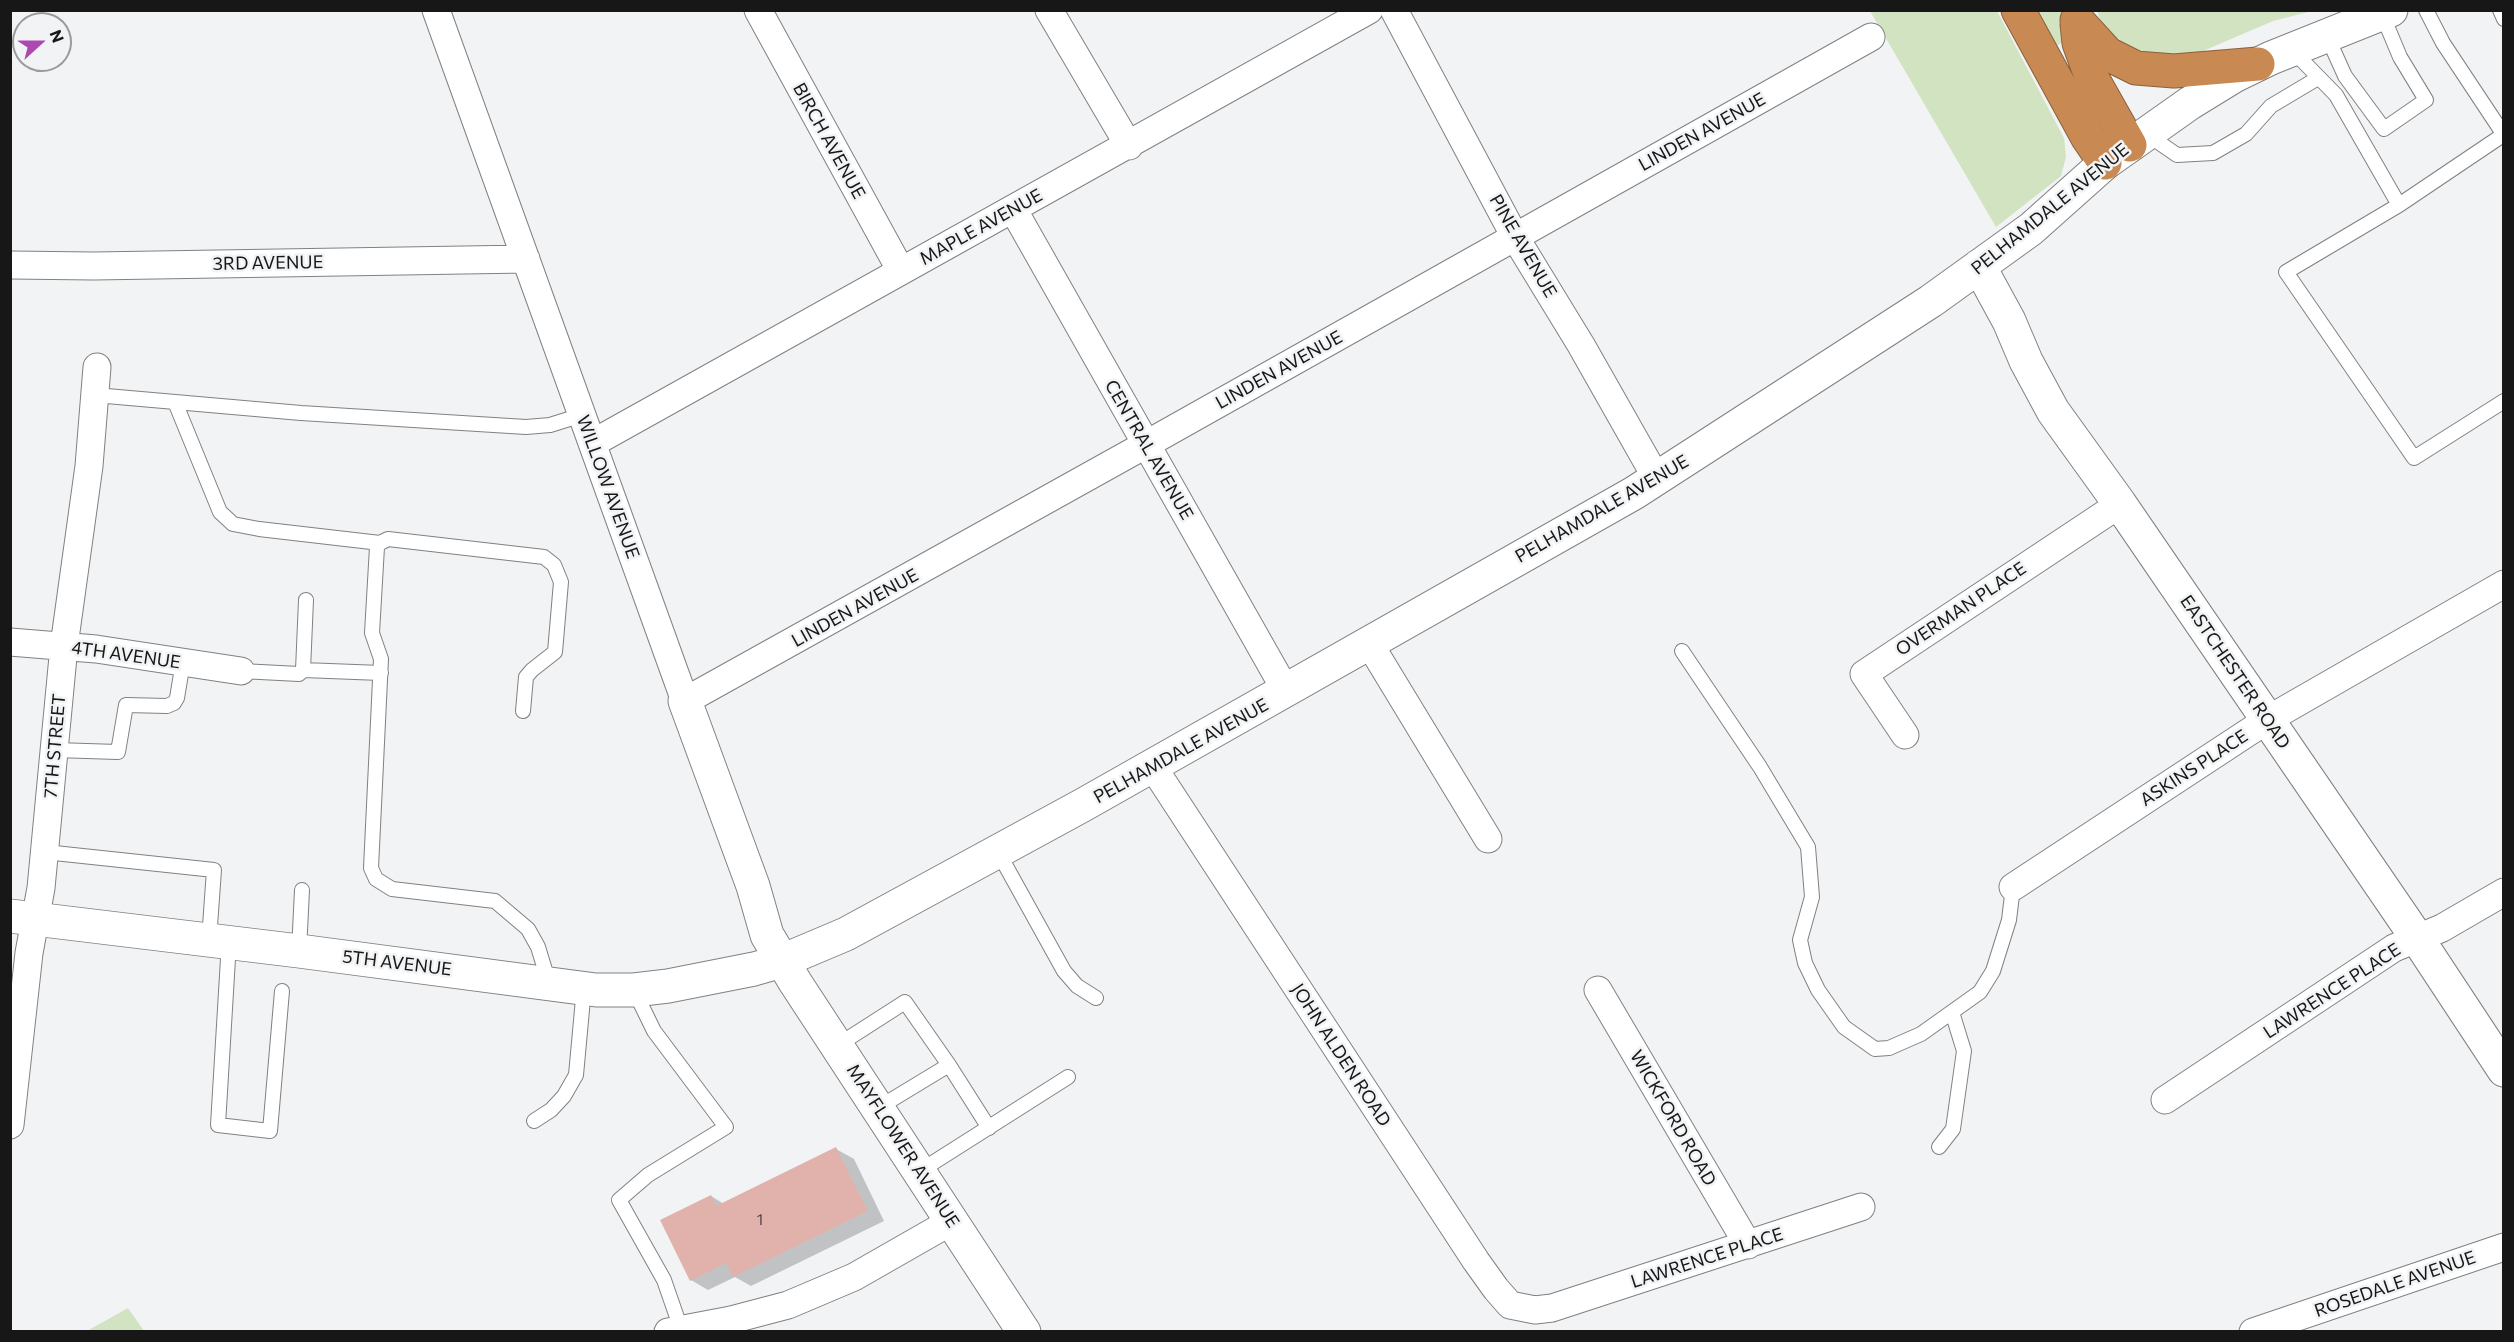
<!DOCTYPE html>
<html>
<head>
<meta charset="utf-8">
<style>
	body { margin:0 }
	#map { position:relative; width:2514px; height:1342px; overflow:hidden; background:#f1f3f4; font-family:Commissioner,sans-serif }
	canvas { display:block }
	.frame { position:absolute; inset:0; border:12px solid #171718; pointer-events:none }
	.north { position:absolute; left:12px; top:12px; width:60px; height:60px; box-sizing:border-box; background:#f1f3f4; border:2px solid #9a9b9c; border-radius:50%; rotate:69deg; font-size:16px; font-weight:700; line-height:24px; text-align:center; color:#171718 }
	.north::after { content:''; display:block; margin:auto; width:21px; height:27px; background:#ac49b0; clip-path:polygon(50% 0,100% 100%,50% 72%,0 100%) }
</style>
</head>
<body>
<div id="map">
<canvas width="2514" height="1342"></canvas>
<div class="frame"></div>
<div class="north">N</div>
</div>
<script>
const context = document.querySelector('canvas').getContext('2d');
context.lineJoin = 'round';
function fillPath(path, color) { context.fillStyle = color; context.fill(path, 'evenodd'); }
const toPath = rows => new Path2D(rows.map(r => 'M' + r).join(''));
function stroke(path, color, width, dash) { context.strokeStyle = color; context.lineWidth = width; context.lineCap = dash ? 'butt' : 'round'; context.setLineDash(dash || []); context.stroke(path); }
function label(font, color, halo, rows, align = 'center') {
  context.font = font + ' Commissioner,sans-serif'; context.lineWidth = 5; context.setLineDash([]); context.textBaseline = 'middle'; context.strokeStyle = halo; context.fillStyle = color; for (const [text, x, y, turn = 0] of rows) {
    context.save(); context.translate(x, y); context.rotate((+turn || 0) * Math.PI / 180); context.textAlign = isNaN(turn) ? turn : align; if (halo) context.strokeText(text, 0, 0); context.fillText(text, 0, 0); context.restore();
  }
}
fillPath(toPath([
	[1870,11,1997,11,2064,138,2066,157,2061,176,1996,227],
	[2036,11,2063,11,2063,21,2067,40,2056,46],
	[2097,11,2312,11,2273,21,2196,54,2165,57,2134,50,2113,37,2101,23],
	[128,1308,144,1331,87,1331]
]), '#d1e3c0');
fillPath(toPath([
	[836,1149,854,1159,884,1221,751,1286,735,1277,708,1290,691,1280,711,1196,724,1204]
]), '#0003');
fillPath(toPath([
	[836,1147,868,1211,733,1277,726,1263,690,1281,660,1220,711,1195,716,1206]
]), '#e1b2ab');
const service = toPath([
	[2426,10,2443,43,2504,135],
	[2500,10,2504,19],
	[2327,36,2345,76,2384,129,2426,100,2400,57,2382,14],
	[2292,50,2336,95,2399,205,2286,272,2414,458,2504,401],
	[2148,135,2177,155,2213,153,2246,134,2271,106,2318,78],
	[2399,205,2503,135],
	[95,395,301,413,526,427,550,425,582,415],
	[175,402,220,512,233,524,259,529,380,543],
	[1682,651,1760,767,1808,847,1812,897,1800,940,1805,963,1818,990,1844,1027,1875,1049,1889,1048,1921,1034,1980,992,1993,971,2009,920,2013,887],
	[303,670,381,673],
	[241,671,299,674,303,670,306,600],
	[523,711,526,677,532,670,555,652,561,582,554,565,544,557,388,539,380,543,377,547,372,633,381,659,371,868,376,879,392,889,495,901,528,929,538,947,549,983],
	[55,750,118,752,126,705,167,706,174,703,177,698,183,662],
	[45,852,214,870,209,940],
	[998,852,1064,971,1077,986,1096,998],
	[229,942,218,1125,270,1131,282,991],
	[299,951,302,890],
	[634,990,654,1031,726,1127,648,1175,619,1200,664,1280,681,1329],
	[838,1045,905,1002,949,1065],
	[878,1108,949,1065,989,1128],
	[534,1121,551,1110,564,1096,576,1075,584,988],
	[1939,1147,1953,1129,1964,1051,1952,1012],
	[920,1171,1068,1077]
]);
const minor = toPath([
	[436,10,685,701,1145,445,1871,37],
	[758,10,901,271],
	[1049,10,1129,146],
	[1394,10,1515,237,1581,345,1657,479],
	[1013,209,1286,691],
	[10,265,94,266,526,259],
	[593,443,1369,10],
	[10,642,96,649,241,671],
	[1369,643,1488,839],
	[1905,735,1864,674,2120,504],
	[1153,767,1476,1261,1496,1289,1510,1305,1535,1310,1552,1308,1861,1207],
	[2013,887,2267,720,2504,584],
	[1598,990,1748,1245],
	[2165,1100,2394,948,2442,928,2504,892],
	[10,1125,29,953,41,888,64,646,89,466,97,367],
	[668,1332,731,1320,788,1305,854,1277,952,1221],
	[2253,1332,2504,1247]
]);
const tertiary = toPath([
	[1979,266,2009,321,2026,361,2053,411,2120,504,2417,938,2504,1070],
	[685,701,753,886,767,935,795,982,1024,1332],
	[10,916,299,951,596,990,634,990,668,986,754,969,782,961,846,934,1083,805,1634,493,1931,301,2031,229,2105,163,2190,103,2234,76,2271,58,2391,10]
]);
const motorway = toPath([
	[2018,10,2088,138,2105,163],
	[2077,20,2108,54,2136,68,2174,71,2258,64],
	[2077,24,2079,43,2091,76,2130,145]
]);
stroke(service, '#808183', 16);
stroke(minor, '#808183', 29);
stroke(tertiary, '#808183', 35);
stroke(motorway, '#8a613e', 35);
stroke(service, '#fff', 14);
stroke(minor, '#fff', 27);
stroke(tertiary, '#fff', 33);
stroke(motorway, '#c88952', 33);
label('15px', '#4a3e3d', null, [
	["1",760,1220]
]);
label('18px', '#171718', '#f1f3f4', [
	["LINDEN AVENUE",1702,132,-29],
	["BIRCH AVENUE",829,141,61],
	["PELHAMDALE AVENUE",2050,209,-39],
	["MAPLE AVENUE",981,227,-29],
	["PINE AVENUE",1523,246,60],
	["3RD AVENUE",268,263,-1],
	["LINDEN AVENUE",1279,370,-29],
	["CENTRAL AVENUE",1149,450,60],
	["WILLOW AVENUE",608,487,70],
	["PELHAMDALE AVENUE",1602,509,-30],
	["LINDEN AVENUE",855,608,-29],
	["OVERMAN PLACE",1961,609,-34],
	["4TH AVENUE",126,655,8],
	["EASTCHESTER ROAD",2235,672,56],
	["7TH STREET",55,746,-85],
	["PELHAMDALE AVENUE",1181,751,-29],
	["ASKINS PLACE",2194,768,-33],
	["5TH AVENUE",397,963,7],
	["LAWRENCE PLACE",2332,991,-33],
	["JOHN ALDEN ROAD",1341,1055,57],
	["WICKFORD ROAD",1673,1118,60],
	["MAYFLOWER AVENUE",903,1146,57],
	["LAWRENCE PLACE",1707,1258,-18],
	["ROSEDALE AVENUE",2395,1284,-19]
]);
</script>
</body>
</html>
